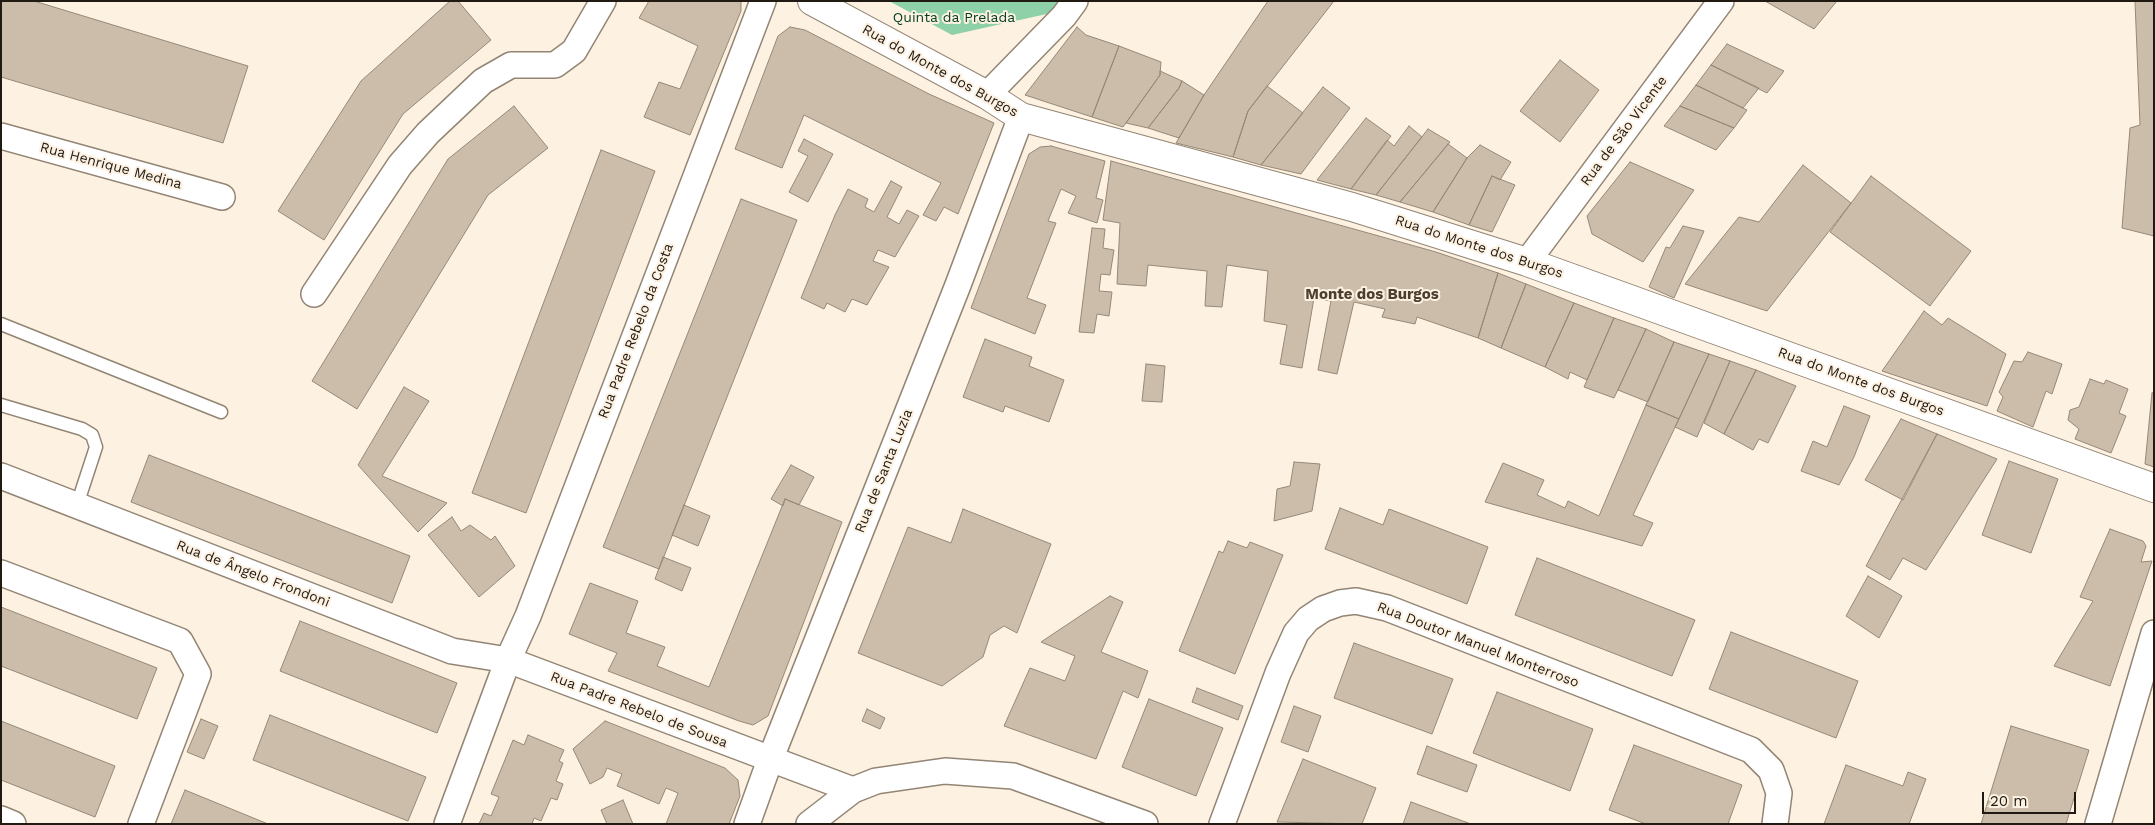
<!DOCTYPE html>
<html>
<head>
<meta charset="utf-8">
<style>
	body { margin:0 }
	#map { position:relative; width:2155px; height:825px; overflow:hidden; background:#fdf1e1; font-family:"Work Sans",sans-serif }
	canvas { display:block }
	.frame { position:absolute; inset:0; border:2px solid #201a13; pointer-events:none }
	.scale { position:absolute; left:1982px; top:792px; width:94px; height:22px; box-sizing:border-box; border:2px solid #201a13; border-top:0; padding-left:6px; font-size:15px; line-height:18px; white-space:nowrap; color:#201a13; -webkit-text-stroke:4px #fdf1e1; paint-order:stroke }
</style>
</head>
<body>
<div id="map">
<canvas width="2155" height="825"></canvas>
<div class="frame"></div>
<div class="scale">20 m</div>
</div>
<script>
const context = document.querySelector('canvas').getContext('2d');
context.lineJoin = 'round';
function fillPath(path, color) { context.fillStyle = color; context.fill(path, 'evenodd'); }
const toPath = rows => new Path2D(rows.map(r => 'M' + r).join(''));
function stroke(path, color, width, dash) { context.strokeStyle = color; context.lineWidth = width; context.lineCap = dash ? 'butt' : 'round'; context.setLineDash(dash || []); context.stroke(path); }
function label(font, color, halo, rows, align = 'center') {
  context.font = font + ' "Work Sans",sans-serif'; context.lineWidth = 4; context.setLineDash([]); context.textBaseline = 'middle'; context.strokeStyle = halo; context.fillStyle = color; for (const [text, x, y, turn = 0] of rows) {
    context.save(); context.translate(x, y); context.rotate((+turn || 0) * Math.PI / 180); context.textAlign = isNaN(turn) ? turn : align; if (halo) context.strokeText(text, 0, 0); context.fillText(text, 0, 0); context.restore();
  }
}
fillPath(toPath([
	[889,1,1067,1,1060,11,952,35]
]), '#8ed0a7');
const building = toPath([
	[1,1,34,1,248,66,223,143,1,77,1,1],
	[450,1,458,1,491,40,403,114,324,240,278,211,361,81,450,1],
	[649,1,741,1,741,11,690,135,644,117,659,82,680,89,698,46,639,18,649,1],
	[1268,1,1334,1,1248,111,1233,157,1176,143,1204,95,1268,1],
	[1765,1,1837,1,1814,29,1765,1],
	[2135,1,2154,1,2154,236,2122,228,2130,128,2140,125,2135,1],
	[790,27,805,30,929,94,994,123,958,214,944,207,936,221,923,215,941,183,804,115,782,168,735,149,778,36,790,27],
	[1077,27,1086,35,1119,46,1092,117,1025,95,1077,27],
	[1727,44,1784,71,1767,93,1711,65,1727,44],
	[1119,46,1161,62,1160,75,1123,127,1092,117,1119,46],
	[1560,60,1599,90,1560,142,1520,111,1560,60],
	[1711,65,1759,88,1743,108,1696,85,1711,65],
	[1160,71,1182,81,1179,88,1148,128,1126,123,1160,75,1160,71],
	[1182,81,1204,95,1179,138,1148,128,1179,88,1182,81],
	[1696,85,1747,110,1734,128,1680,106,1696,85],
	[1267,86,1303,113,1261,165,1233,157,1248,111,1267,86],
	[1323,87,1350,108,1301,174,1261,165,1323,87],
	[514,106,548,148,488,195,357,409,312,381,448,159,514,106],
	[1680,106,1734,128,1716,150,1664,126,1680,106],
	[1366,118,1391,136,1351,189,1317,180,1366,118],
	[1409,126,1422,137,1376,195,1351,189,1387,140,1394,146,1409,126],
	[1428,129,1450,142,1400,202,1376,195,1428,129],
	[804,139,833,154,808,202,789,192,808,156,798,151,804,139],
	[1448,144,1467,158,1433,212,1400,202,1448,144],
	[1480,145,1511,162,1500,180,1492,176,1469,225,1433,212,1467,158,1480,145],
	[1051,146,1105,161,1096,198,1103,200,1097,223,1068,213,1076,196,1061,189,1048,221,1056,223,1027,298,1046,305,1035,334,971,308,1029,154,1040,147,1051,146],
	[601,150,655,171,526,513,472,493,601,150],
	[1111,161,1436,252,1498,273,1478,338,1417,317,1415,324,1382,317,1385,309,1354,302,1337,374,1318,370,1331,301,1314,298,1302,368,1280,364,1287,325,1264,321,1268,271,1227,265,1222,307,1205,306,1207,271,1148,265,1146,286,1117,284,1120,223,1103,220,1111,161],
	[1630,162,1694,190,1643,262,1592,234,1587,216,1630,162],
	[1803,165,1851,203,1767,311,1685,284,1739,217,1759,222,1803,165],
	[1492,176,1515,185,1492,232,1469,225,1492,176],
	[1871,176,1971,251,1930,306,1830,232,1871,176],
	[891,181,902,187,887,217,899,224,907,210,919,216,895,257,878,250,873,261,889,267,867,305,852,299,845,312,827,303,824,309,801,298,835,215,848,189,868,199,865,207,874,212,891,181],
	[741,199,797,220,659,569,603,547,741,199],
	[1683,226,1704,231,1674,298,1649,287,1666,247,1670,248,1683,226],
	[1092,228,1105,229,1103,248,1114,250,1110,275,1101,274,1099,291,1112,292,1109,316,1097,314,1094,333,1079,332,1092,228],
	[1498,273,1526,284,1501,348,1478,338,1498,273],
	[1526,284,1574,303,1545,367,1501,348,1526,284],
	[1574,303,1614,318,1587,380,1570,372,1568,379,1545,367,1574,303],
	[1924,311,1942,325,1948,318,2006,354,1987,406,1882,371,1924,311],
	[1614,318,1646,329,1614,398,1584,387,1614,318],
	[1646,329,1674,342,1648,402,1618,390,1646,329],
	[985,339,1032,357,1029,366,1064,380,1049,422,1005,406,1003,412,963,397,985,339],
	[1674,342,1709,354,1679,419,1646,405,1674,342],
	[2028,352,2062,364,2052,394,2046,391,2033,427,1997,411,2003,397,1999,392,2014,361,2022,362,2028,352],
	[1709,354,1730,361,1697,437,1675,427,1709,354],
	[1730,361,1756,370,1724,434,1704,423,1730,361],
	[1146,364,1165,366,1162,402,1142,401,1146,364],
	[1756,370,1796,386,1768,443,1759,439,1753,450,1724,434,1756,370],
	[2090,379,2104,384,2106,380,2128,389,2119,413,2126,416,2111,453,2075,439,2079,429,2068,420,2070,410,2079,407,2090,379],
	[404,387,429,401,382,476,447,503,418,532,358,465,404,387],
	[2152,393,2154,393,2154,467,2145,464,2152,393],
	[1646,405,1679,419,1633,515,1653,523,1642,546,1485,502,1503,463,1544,480,1537,495,1565,508,1568,501,1599,516,1646,405],
	[1844,406,1870,416,1854,457,1839,485,1801,471,1813,441,1827,447,1844,406],
	[1901,419,1937,434,1903,500,1865,480,1901,419],
	[1937,434,1997,459,1926,570,1903,558,1890,580,1866,566,1937,434],
	[149,455,410,556,392,603,131,502,149,455],
	[2009,461,2058,479,2031,553,1982,535,2009,461],
	[1294,462,1320,464,1312,511,1274,521,1277,489,1290,486,1294,462],
	[791,465,814,477,799,505,785,499,783,506,771,499,791,465],
	[785,499,842,522,768,716,753,725,739,721,608,671,617,653,569,634,590,583,638,601,626,633,665,647,657,666,709,687,785,499],
	[684,505,710,516,698,546,672,535,684,505],
	[1340,508,1383,525,1389,509,1488,547,1467,604,1325,549,1340,508],
	[963,509,1051,544,1017,633,1004,626,990,635,983,657,942,686,858,653,908,527,951,543,963,509],
	[452,517,461,531,470,525,491,540,495,536,515,566,479,597,428,535,452,517],
	[2110,529,2143,541,2146,546,2141,562,2152,561,2110,686,2054,666,2093,601,2080,597,2110,529],
	[1228,541,1247,548,1250,542,1283,555,1235,674,1179,651,1219,551,1223,553,1228,541],
	[663,557,691,568,682,591,655,579,663,557],
	[1537,558,1695,620,1672,676,1515,615,1537,558],
	[1868,576,1902,596,1879,638,1846,616,1868,576],
	[1110,596,1123,602,1101,652,1148,671,1138,698,1123,691,1096,759,1004,726,1030,668,1065,681,1075,656,1041,642,1110,596],
	[1,607,157,668,137,719,1,666,1,607],
	[300,621,457,683,437,733,280,671,300,621],
	[1731,632,1858,681,1836,738,1709,689,1731,632],
	[1354,643,1453,679,1432,734,1334,698,1354,643],
	[1197,688,1243,706,1238,720,1192,702,1197,688],
	[1497,692,1593,729,1570,791,1473,753,1497,692],
	[1149,699,1223,728,1196,796,1122,767,1149,699],
	[1294,706,1321,716,1308,752,1281,742,1294,706],
	[867,709,885,718,880,729,862,721,867,709],
	[270,715,426,777,408,821,253,760,270,715],
	[201,719,218,726,204,759,187,752,201,719],
	[1,721,115,766,95,817,1,780,1,721],
	[605,721,725,768,738,780,740,796,729,824,666,824,678,793,666,788,659,804,617,786,622,774,607,768,603,777,590,784,573,749,605,721],
	[2011,726,2089,750,2066,824,1981,824,2011,726],
	[528,735,564,750,559,761,563,763,556,781,563,784,557,800,551,798,541,821,534,818,532,824,479,824,484,813,491,816,499,797,491,794,513,740,524,745,528,735],
	[1634,745,1742,785,1728,824,1646,824,1609,810,1634,745],
	[1427,746,1477,765,1467,792,1417,774,1427,746],
	[1303,759,1376,788,1362,824,1277,822,1303,759],
	[1846,765,1903,786,1908,772,1926,779,1909,824,1824,824,1846,765],
	[185,790,268,824,171,824,185,790],
	[623,800,633,824,607,824,601,810,623,800],
	[1411,802,1471,824,1403,824,1411,802]
]);
fillPath(building, '#ccbdab');
stroke(building, '#968877', 1);
const service = toPath([
	[1,324,221,412],
	[1,405,82,429,92,435,96,447,77,505]
]);
const minor = toPath([
	[987,95,1064,16,1075,1],
	[1,136,222,197],
	[1527,262,1721,1],
	[314,294,400,165,428,133,483,81,511,65,555,65,574,51,603,1],
	[1,476,452,651,508,660,853,790],
	[1,573,180,641,198,674,141,824],
	[1,819,13,824],
	[447,824,508,660,528,616,763,1],
	[747,824,770,760,958,285,1021,117],
	[809,824,853,790,876,781,945,771,1013,776,1145,824],
	[1222,824,1278,673,1296,633,1308,619,1323,609,1340,603,1356,601,1387,608,1751,750,1771,770,1779,793,1775,824],
	[2098,824,2154,633]
]);
const secondary = toPath([
	[812,1,987,95,1021,117,1352,207,1527,262,2154,488]
]);
stroke(service, '#938574', 15);
stroke(minor, '#938574', 28);
stroke(secondary, '#938574', 30);
stroke(service, '#fff', 12);
stroke(minor, '#fff', 25);
stroke(secondary, '#fff', 28);
label('14px', '#003d21', '#fdf1e1', [
	["Quinta da Prelada",954,18]
]);
label('14px', '#201a13', '#fdf1e1', [
	["Rua do Monte dos Burgos",940,71,29],
	["Rua de São Vicente",1624,131,-53],
	["Rua Henrique Medina",111,166,15],
	["Rua do Monte dos Burgos",1479,247,18],
	["Rua Padre Rebelo da Costa",636,331,-69],
	["Rua do Monte dos Burgos",1861,382,20],
	["Rua de Santa Luzia",884,471,-68],
	["Rua de Ângelo Frondoni",253,574,21],
	["Rua Doutor Manuel Monterroso",1478,645,21],
	["Rua Padre Rebelo de Sousa",639,710,21]
]);
label('bold 15px', '#4b3f30', '#fdf1e1', [
	["Monte dos Burgos",1372,295]
]);
</script>
</body>
</html>
